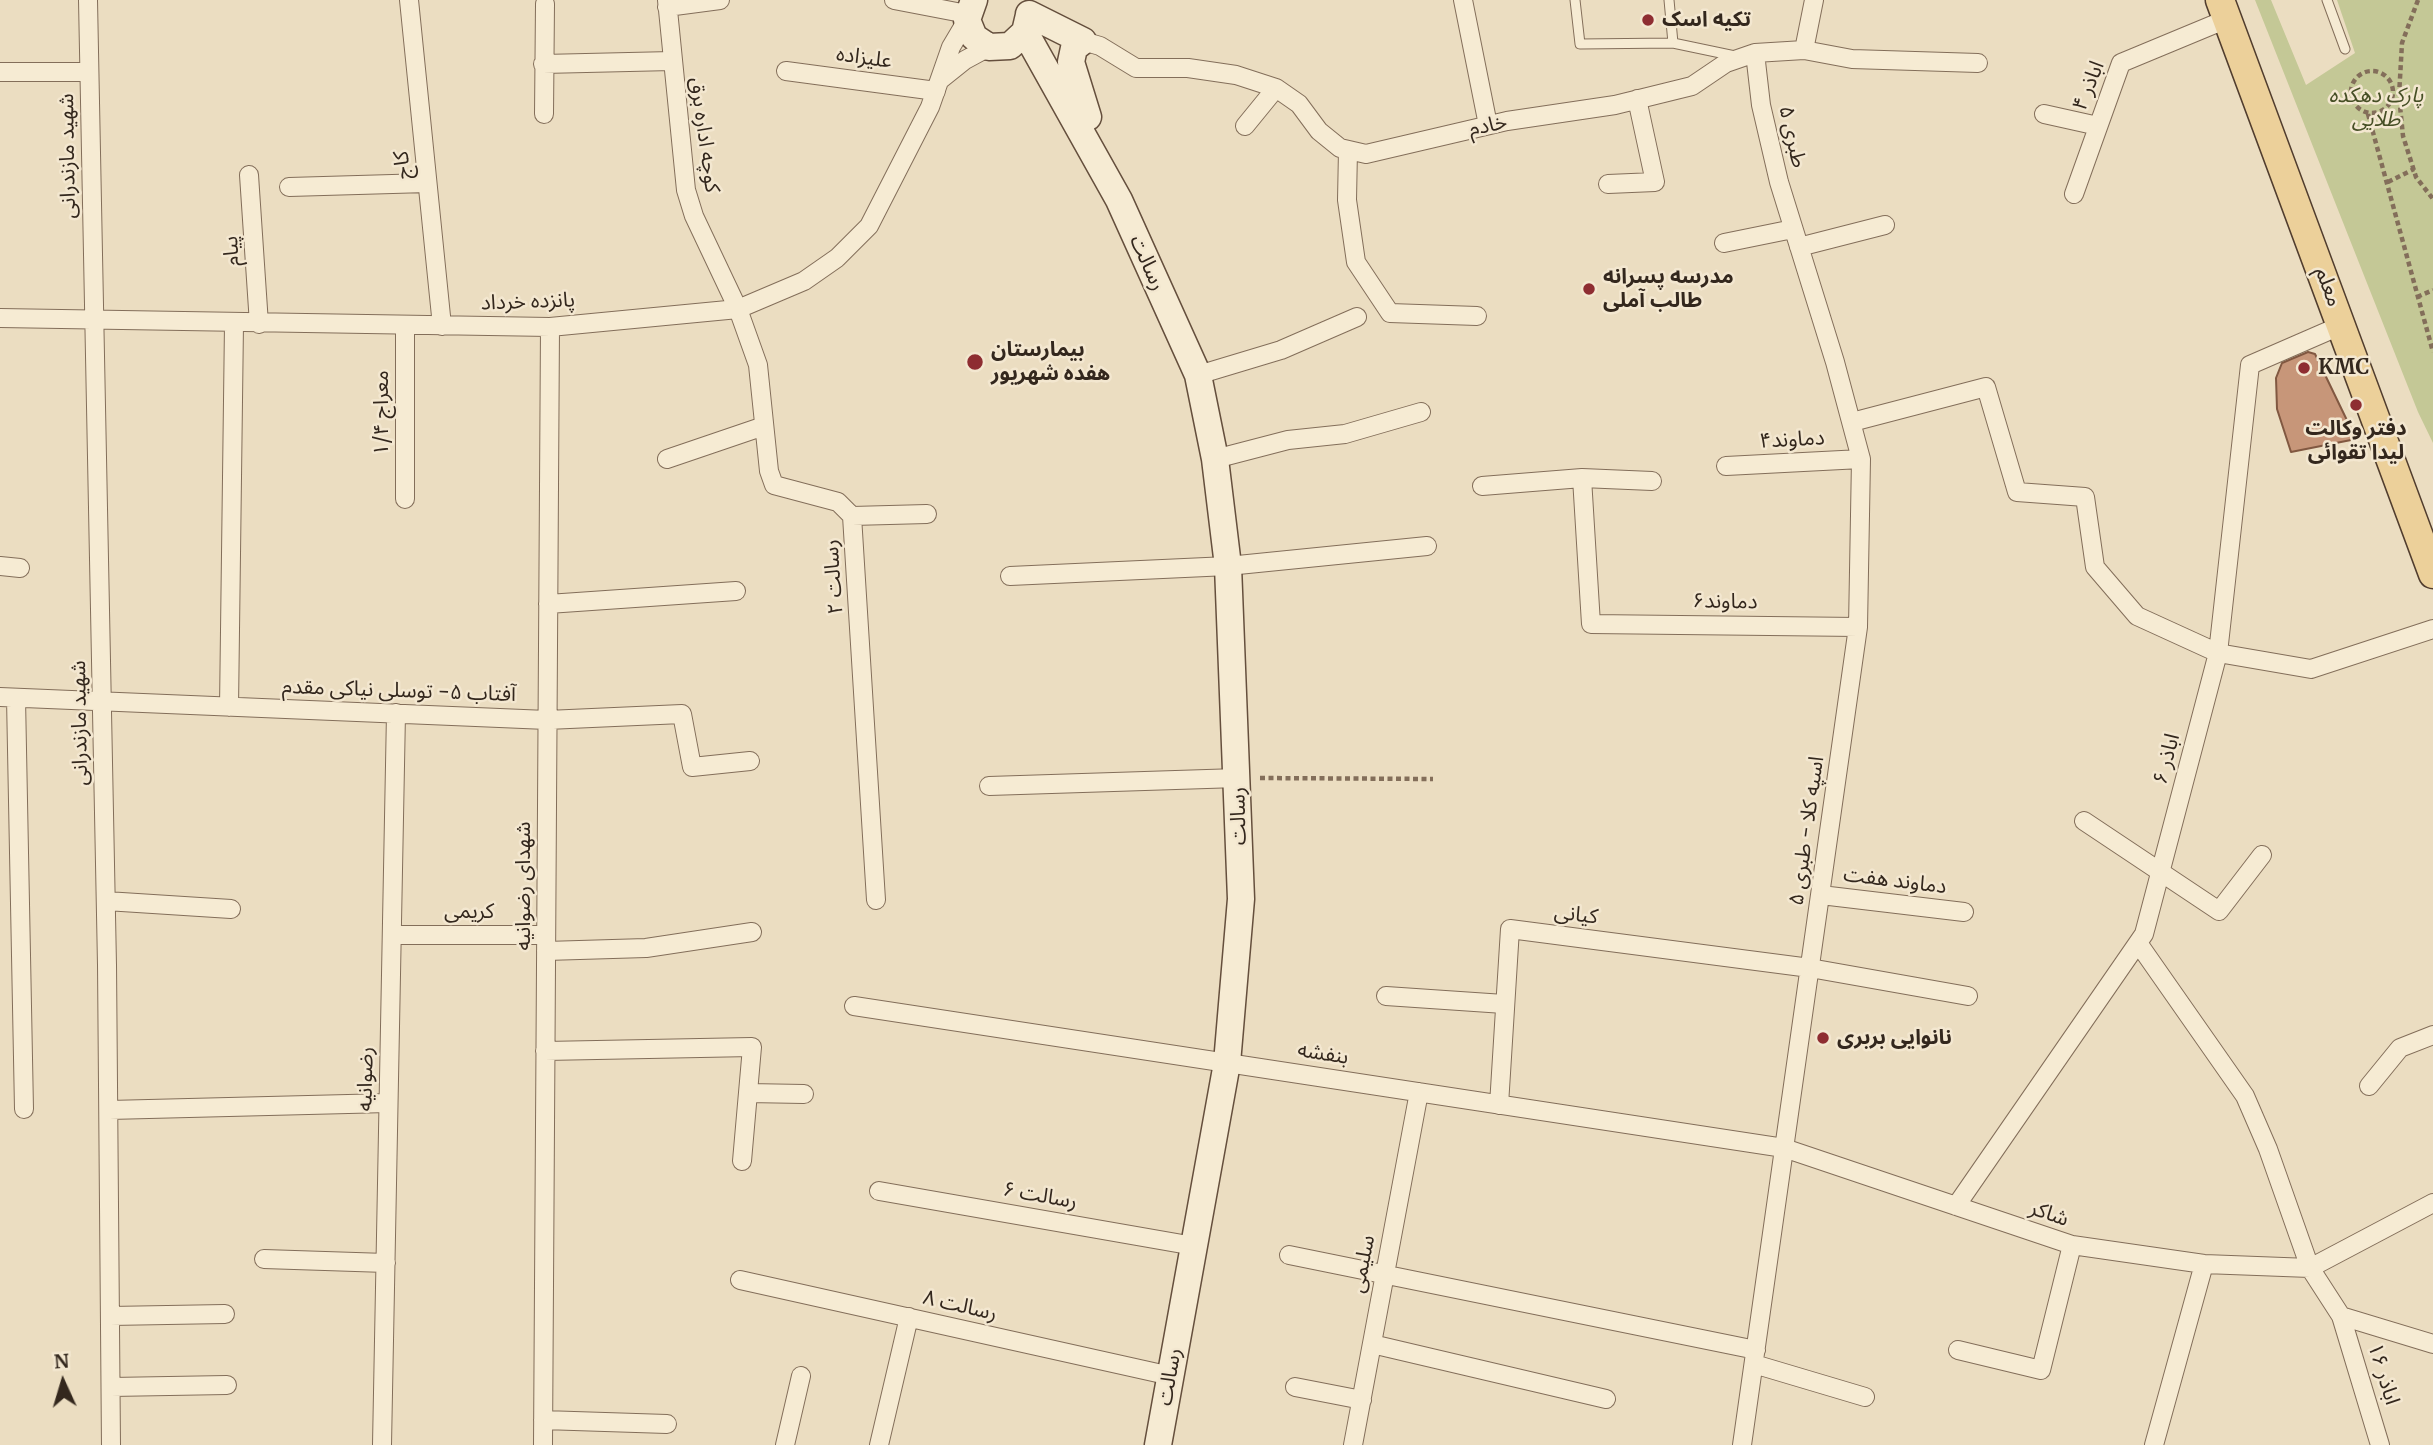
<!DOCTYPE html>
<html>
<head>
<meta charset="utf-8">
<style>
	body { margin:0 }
	#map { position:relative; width:2433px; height:1445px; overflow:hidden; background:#ebddc1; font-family:Merriweather,serif }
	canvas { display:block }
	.north { position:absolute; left:28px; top:1347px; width:70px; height:70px; -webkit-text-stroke:5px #f3e7d0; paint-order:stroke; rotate:356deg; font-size:19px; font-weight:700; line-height:28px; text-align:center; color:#33271d }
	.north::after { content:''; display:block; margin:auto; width:24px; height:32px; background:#33271d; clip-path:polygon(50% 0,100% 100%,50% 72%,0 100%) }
</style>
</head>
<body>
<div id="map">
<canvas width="2433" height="1445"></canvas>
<div class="north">N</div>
</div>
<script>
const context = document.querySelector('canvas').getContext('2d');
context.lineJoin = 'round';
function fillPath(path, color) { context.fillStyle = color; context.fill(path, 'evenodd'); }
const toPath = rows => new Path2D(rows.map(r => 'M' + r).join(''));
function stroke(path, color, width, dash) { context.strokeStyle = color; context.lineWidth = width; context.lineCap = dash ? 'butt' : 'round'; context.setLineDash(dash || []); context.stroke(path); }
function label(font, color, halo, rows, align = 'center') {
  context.font = font + ' Merriweather,"Noto Sans Arabic",serif'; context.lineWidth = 5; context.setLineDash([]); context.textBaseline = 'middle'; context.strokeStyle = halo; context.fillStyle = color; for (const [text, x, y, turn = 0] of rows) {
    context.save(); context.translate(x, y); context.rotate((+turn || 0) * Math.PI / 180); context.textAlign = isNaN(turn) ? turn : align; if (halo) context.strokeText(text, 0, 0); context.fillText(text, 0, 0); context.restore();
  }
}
fillPath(toPath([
	[2255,0,2271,0,2306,85,2355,53,2337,0,2433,0,2433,443,2418,412]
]), '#c4c896');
const building = toPath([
	[2308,352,2315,354,2356,439,2291,452,2277,409,2276,378,2282,363,2308,352]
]);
fillPath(building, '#c79679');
stroke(building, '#815841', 2);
const service = toPath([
	[1575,0,1580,44,1673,43,1735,56],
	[1669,0,1673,43],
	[2327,0,2345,49]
]);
const minor = toPath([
	[88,0,107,964,111,1445],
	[409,0,442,326],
	[667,0,686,190,694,216,738,309,758,365,769,471,774,485,838,502,852,516,876,900],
	[894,0,967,14],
	[1463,0,1488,125],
	[667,7,720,0],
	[1083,41,1100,46,1136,68,1188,68,1236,75,1276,88,1299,104,1319,131,1340,148,1366,154,1507,121,1615,105,1692,86,1726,63,1755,53,1804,50,1852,59,1978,63],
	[1804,50,1814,0],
	[543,64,672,61],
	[786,71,936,91],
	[0,72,89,72],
	[940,80,965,60,989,47],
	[544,114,545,4],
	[2044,114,2098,126],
	[1245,126,1276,88],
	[1348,150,1347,200,1356,262,1390,313,1477,316],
	[249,175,259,324],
	[1608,184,1655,182,1637,99],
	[289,187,427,183],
	[2074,194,2121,63,2227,19],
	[1724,243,1793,229],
	[1799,247,1885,225],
	[0,318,550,327,738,309,804,281,837,258,869,226,930,107,951,47,967,20],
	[1198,375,1281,350,1357,317],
	[1852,422,1986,387,2017,492,2085,497,2095,567,2137,616,2218,653,2311,669,2433,629],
	[667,459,764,426],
	[1215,459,1288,440,1345,434,1421,412],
	[1726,466,1861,459],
	[1582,478,1591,624,1858,627],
	[1482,486,1582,478,1652,481],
	[405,499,405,326],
	[852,516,927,514],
	[0,566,20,568],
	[1010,576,1228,566,1427,546],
	[548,604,736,591],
	[0,697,547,720,682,714,692,767,750,761],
	[16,698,24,1109],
	[229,707,234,324],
	[989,786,1238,778],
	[2084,821,2219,911,2262,855],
	[1821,895,1964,912],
	[106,901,231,909],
	[392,935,546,935],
	[2138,943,2245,1096,2268,1149,2310,1268,2341,1316,2433,1344],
	[546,951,646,948,752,932],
	[1386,996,1504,1004],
	[854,1006,1784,1148,2072,1245,2204,1264,2310,1268],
	[545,1051,752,1047,742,1161],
	[2369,1086,2400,1048,2433,1035],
	[748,1093,804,1094],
	[1499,1105,1510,929,1810,968,1968,996],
	[109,1110,388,1103],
	[879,1191,1194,1246],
	[1956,1206,2144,934,2218,653,2250,365,2342,325],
	[1289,1255,1756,1350],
	[264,1259,386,1263],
	[2310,1268,2433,1203],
	[740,1280,1171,1376],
	[110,1316,225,1314],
	[2341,1316,2380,1445],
	[1372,1344,1606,1399],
	[1958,1350,2041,1370,2072,1245],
	[1754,1364,1865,1397],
	[111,1387,227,1385],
	[1295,1387,1362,1400],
	[543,1420,667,1424],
	[382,1445,396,713],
	[543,1445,550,327],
	[785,1445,801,1376],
	[879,1445,909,1317],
	[1353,1445,1419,1092],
	[1742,1445,1858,627,1861,459,1835,362,1779,182,1761,105,1755,53],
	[2154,1445,2204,1264]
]);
const secondary = toPath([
	[974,0,967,20,974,37,989,47,1010,46,1025,32,1029,15],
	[1029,14,1083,41,1074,48,1071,62,1088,117],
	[1025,32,1119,200,1198,375,1215,459,1228,566,1241,899,1227,1063,1158,1445]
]);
const primary = toPath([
	[2220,0,2433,574]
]);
stroke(service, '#836e5a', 11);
stroke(minor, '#836e5a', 20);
stroke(secondary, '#654f3d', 29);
stroke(primary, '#513d2e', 31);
stroke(toPath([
	[2418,0,2402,43,2399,96,2403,136,2416,177,2433,199],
	'2351 92a21 21 0 1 1 42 0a21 21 0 1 1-42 0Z',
	[2368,114,2433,352],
	[2388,182,2414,169],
	[2417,297,2433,290],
	[1260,778,1433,779]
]), '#836e5a', 4.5, [5, 3.5]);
stroke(service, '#f6ebd3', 9);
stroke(minor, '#f6ebd3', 18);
stroke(secondary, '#f6ebd3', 26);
stroke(primary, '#ecd09a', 28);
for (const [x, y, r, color] of [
	[1648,20,7,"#8e2d31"],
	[1589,289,7,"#8e2d31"],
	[975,362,9,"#8e2d31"],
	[2304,368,7,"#8e2d31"],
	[2356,405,7,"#8e2d31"],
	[1823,1038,7,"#8e2d31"]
]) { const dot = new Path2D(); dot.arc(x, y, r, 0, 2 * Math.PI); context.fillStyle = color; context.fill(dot); stroke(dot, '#f3e7d0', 2.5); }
label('bold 21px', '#33271d', '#f3e7d0', [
	["تکیه اسک",1662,20],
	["مدرسه پسرانه",1603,277],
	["طالب آملی",1603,301],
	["بیمارستان",991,350],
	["هفده شهریور",991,374],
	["KMC",2318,368],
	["دفتر وکالت",2356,429,"center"],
	["لیدا تقوائی",2356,453,"center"],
	["نانوایی بربری",1837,1038]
], 'left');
label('21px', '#33271d', '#f3e7d0', [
	["علیزاده",864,58,8],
	["اباذر ۴",2089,86,-68],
	["خادم",1488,126,-12],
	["کوچه اداره برق",704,135,82],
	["طبری ۵",1792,137,77],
	["شهید مازندرانی",68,156,-91],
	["کاج",403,165,-96],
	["پیام",232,251,-94],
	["رسالت",1147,263,66],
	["معلم",2328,287,70],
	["پانزده خرداد",528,302,-2],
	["معراج ۱/۴",382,413,-90],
	["دماوند۴",1792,440,-3],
	["رسالت ۲",834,577,-94],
	["دماوند۶",1725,602,1],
	["آفتاب ۵- توسلی نیاکی مقدم",399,691,2],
	["شهید مازندرانی",80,723,-91],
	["اباذر ۶",2167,759,-75],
	["رسالت",1239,816,-91],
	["اسپه کلا - طبری ۵",1807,831,-82],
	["دماوند هفت",1895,881,7],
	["شهدای رضوانیه",524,886,-90],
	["کریمی",469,912],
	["کیانی",1576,915,7],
	["بنفشه",1323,1054,9],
	["رضوانیه",366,1079,-89],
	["رسالت ۶",1040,1196,10],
	["شاکر",2049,1214,19],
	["سلیمی",1363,1264,-79],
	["رسالت ۸",960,1306,13],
	["اباذر ۱۶",2383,1374,73],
	["رسالت",1170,1377,-80]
]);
label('italic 21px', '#464f25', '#f3e7d0', [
	["پارک دهکده",2376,96],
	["طلایی",2376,120]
]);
</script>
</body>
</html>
